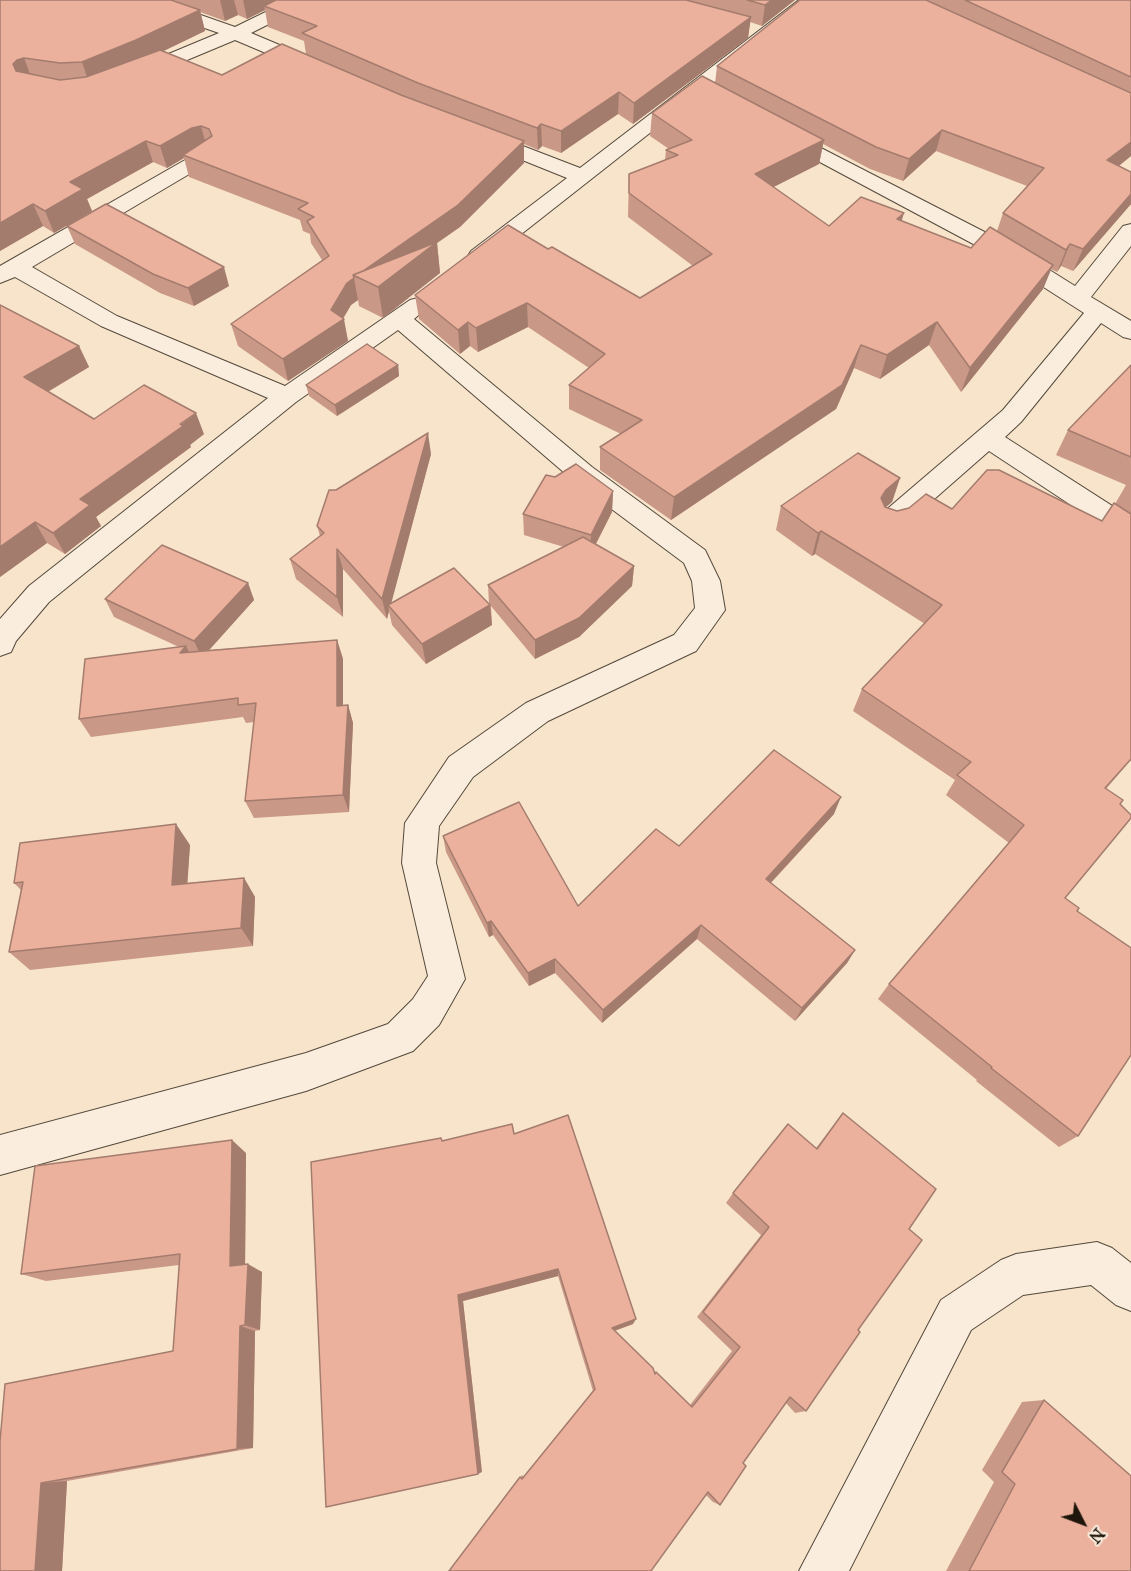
<!DOCTYPE html>
<html>
<head>
<meta charset="utf-8">
<style>
	body { margin:0 }
	#map { position:relative; width:1131px; height:1571px; overflow:hidden; background:#f7e4cb; font-family:"IM FELL Great Primer",serif }
	canvas { display:block }
	.north { position:absolute; left:1053px; top:1493px; width:60px; height:60px; -webkit-text-stroke:4px #faeddd; paint-order:stroke; rotate:132deg; font-size:16px; font-weight:700; line-height:24px; text-align:center; color:#1e150b }
	.north::after { content:''; display:block; margin:auto; width:21px; height:27px; background:#1e150b; clip-path:polygon(50% 0,100% 100%,50% 72%,0 100%) }
</style>
</head>
<body>
<div id="map">
<canvas width="1131" height="1571"></canvas>
<div class="north">N</div>
</div>
<script>
const context = document.querySelector('canvas').getContext('2d');
context.lineJoin = 'round';
const toPath = rows => new Path2D(rows.map(r => 'M' + r).join(''));
function stroke(path, color, width, dash) { context.strokeStyle = color; context.lineWidth = width; context.lineCap = dash ? 'butt' : 'round'; context.setLineDash(dash || []); context.stroke(path); }
function fillPath(path, color) { context.fillStyle = color; context.fill(path, 'evenodd'); }
const minor = toPath([
	[132,0,158,0,235,27,290,0,312,0,309,4,251,33,320,62,322,66,320,70,313,72,306,70,235,40,144,78,130,78,128,74,130,70,219,33,135,4,132,0],
	[799,0,819,0,487,261,479,263,471,261,468,256,471,251,567,178,475,141,472,137,475,133,489,133,580,168,799,0],
	[780,127,1008,244,1075,286,1123,226,1131,224,1131,246,1091,297,1131,321,1131,339,1123,337,1101,323,1021,422,1005,437,1131,518,1131,541,1121,538,989,451,899,530,889,533,879,530,875,523,879,516,1003,410,1084,313,992,254,773,137,770,133,773,129,780,127],
	[206,150,213,152,216,156,213,160,32,267,117,316,285,386,410,300,418,298,426,300,430,305,414,319,592,467,705,550,720,581,725,610,696,651,548,721,473,777,439,826,436,863,465,979,439,1025,413,1051,306,1091,0,1175,0,1135,306,1053,388,1024,413,999,428,976,402,863,405,823,449,757,526,703,674,635,695,608,692,581,684,563,574,481,398,330,296,402,49,602,16,641,11,652,0,656,0,619,29,586,268,398,101,326,15,277,0,283,0,266,199,152,206,150],
	[1097,1242,1112,1248,1131,1263,1131,1311,1116,1305,1091,1285,1023,1295,971,1330,849,1571,799,1571,941,1300,1001,1260,1016,1254,1097,1242]
]);
stroke(minor, '#54493b', 2);
fillPath(minor, '#faeddd');
fillPath(toPath([
	[0,0,795,0,762,26,750,22,748,38,633,124,618,114,561,153,542,146,538,150,524,144,524,163,460,227,437,243,440,273,383,318,359,306,358,300,351,305,343,319,348,341,288,381,238,346,231,324,322,260,311,243,310,234,303,231,300,220,189,177,184,158,167,168,153,162,87,199,92,211,54,233,43,226,0,251],
	[265,10,268,27,304,41,306,54,222,75,163,51,205,31,200,12,225,21,238,15,247,19],
	[800,0,1131,0,1131,156,1119,166,1131,172,1131,204,1073,271,1061,266,1057,272,1051,269,1043,289,961,392,929,345,880,379,854,368,836,409,671,520,600,470,600,447,621,434,569,409,569,385,589,368,528,327,478,352,470,346,460,354,419,319,415,295,548,249,640,298,693,266,628,217,629,174,665,160,666,150,669,149,650,136,652,113,715,84,717,66],
	[823,144,870,169,903,181,936,151,1027,186,1003,213,997,231,971,248,901,221,829,226,773,187,819,164],
	[67,226,229,286,194,306,160,293,75,244],
	[0,305,79,346,89,367,48,392,94,419,204,434,190,445,191,447,96,517,101,526,65,554,47,543,0,577],
	[398,365,399,376,337,416,309,396,306,385],
	[1131,365,1131,760,1106,789,1120,804,1065,898,1077,911,1078,1136,1059,1147,976,1081,977,1080,878,999,889,984,1009,843,946,795,955,780,853,711,862,689,925,624,815,554,812,556,776,530,781,506,900,478,892,502,885,507,897,511,952,509,1102,521,1115,504,1126,485,1056,455,1068,430],
	[431,454,391,603,489,604,488,585,564,547,524,535,523,514,613,491,612,512,596,544,634,566,632,586,579,637,535,659,491,606,492,625,426,664,392,625,389,611,387,619,343,569,343,617,296,579,290,559,320,536,317,526,336,490],
	[248,583,254,600,209,650,337,640,343,659,343,705,348,705,353,723,349,812,254,818,245,801,254,722,246,723,243,717,91,737,79,719,179,647,114,617,105,599],
	[834,814,771,883,855,950,847,963,795,1021,697,939,602,1023,555,973,529,986,493,935,489,937,446,852,443,836,578,906,679,846],
	[190,845,187,883,244,878,255,897,253,946,30,970,9,952,21,890,14,883],
	[843,1113,909,1229,858,1330,806,1411,795,1413,786,1403,743,1463,720,1505,713,1502,706,1495,449,1571,522,1475,524,1477,593,1391,558,1276,463,1301,482,1472,441,1138,443,1141,514,1134,633,1324,615,1331,654,1373,656,1372,690,1405,732,1351,697,1317,761,1235,726,1203,733,1193,816,1148],
	[246,1153,245,1265,262,1272,260,1330,255,1331,253,1448,67,1481,62,1571,0,1441,173,1351,179,1265,46,1281,21,1274],
	[1044,1400,1131,1571,946,1571,994,1482,982,1470,1022,1402]
]), '#ca9887');
fillPath(toPath([
	[220,0,234,0,238,15,225,21],
	[243,0,285,0,264,6,265,10,247,19],
	[772,0,795,0,762,26,765,5],
	[200,10,205,31,143,61,89,83,82,62],
	[751,17,748,38,633,124,634,103],
	[24,58,32,79,21,86,13,64,17,60],
	[619,92,618,114,561,153,561,131],
	[541,124,542,146,538,150,537,128],
	[201,126,207,148,183,155,184,158,167,168,160,146,192,128],
	[942,130,936,151,903,181,909,159],
	[824,140,819,164,752,198,755,174],
	[146,141,153,162,87,199,92,211,54,233,45,211,70,182],
	[524,141,524,163,460,227,437,243,440,273,383,318,378,287,356,277],
	[1131,142,1131,156,1098,182,1107,160],
	[1131,194,1131,204,1073,271,1083,249],
	[33,204,43,226,0,251,0,223],
	[904,213,897,236,897,219],
	[1070,244,1061,266,1057,272,1066,250],
	[1053,265,1043,289,961,392,970,368],
	[224,267,229,286,194,306,188,288],
	[354,278,358,300,351,305,342,320,344,319,348,341,288,381,283,359,331,310,347,283],
	[527,303,528,327,478,352,476,328],
	[468,322,470,346,460,354,458,330],
	[937,322,929,345,880,379,887,355],
	[861,345,854,368,836,409,671,520,674,497],
	[79,346,89,367,35,399,24,377],
	[398,365,399,376,337,416,335,405],
	[196,413,204,434,190,445,191,447,96,517,101,526,65,554,53,533,80,499],
	[428,433,431,454,390,608,388,605,389,611,387,619,382,599],
	[900,478,892,502,878,514,881,498,886,490],
	[613,491,612,512,590,555,591,535],
	[35,522,47,543,0,577,0,547],
	[821,531,815,554,812,556,818,533],
	[337,549,343,569,343,617,337,597],
	[634,566,632,586,579,637,535,659,535,640],
	[248,583,254,600,202,658,194,641],
	[490,605,492,625,426,664,422,644],
	[337,640,343,659,343,724,337,706],
	[186,646,195,665,180,653],
	[348,705,353,723,349,812,343,795],
	[841,797,834,814,760,894,766,879],
	[176,824,190,845,186,904,172,885],
	[244,878,255,897,253,946,241,928],
	[491,921,493,935,489,937,487,923],
	[701,925,697,939,602,1023,603,1010],
	[855,950,847,963,795,1021,802,1008],
	[555,959,555,973,529,986,528,973],
	[232,1140,246,1153,245,1274,230,1266],
	[248,1264,262,1272,260,1330,245,1325],
	[558,1269,558,1276,463,1301,482,1472,478,1474,458,1295],
	[636,1319,633,1324,610,1332,612,1328],
	[240,1326,255,1331,253,1448,237,1449],
	[67,1481,62,1571,35,1571,41,1483]
]), '#a47c6e');
const building = toPath([
	[0,0,171,0,200,10,136,40,82,62,60,63,24,58,17,60,13,64,16,71,60,80,86,77,160,50,222,75,282,44,401,95,524,141,458,205,363,271,353,275,354,278,347,283,331,310,344,319,283,359,231,324,329,256,307,221,314,217,298,209,308,203,183,155,212,136,209,129,201,126,192,128,160,146,146,141,70,182,83,189,45,211,33,204,0,223,0,0],
	[276,0,686,0,751,17,634,103,619,92,561,131,541,124,537,128,418,83,302,33,317,26,264,6,276,0],
	[747,0,772,0,765,5,747,0],
	[800,0,926,0,1131,93,1131,142,1107,160,1131,172,1131,194,1083,249,1070,244,1066,250,1003,213,1044,168,942,130,909,159,876,147,717,66,800,0],
	[965,0,1131,0,1131,77,965,0],
	[702,76,824,140,755,174,829,226,861,197,904,213,897,219,971,248,990,227,1053,265,970,368,937,322,887,355,861,345,842,385,674,497,600,447,642,420,569,385,605,354,527,303,476,328,468,322,458,330,415,295,508,225,548,249,552,247,640,298,712,254,629,193,629,174,678,155,666,150,692,140,652,113,702,76],
	[106,204,224,267,188,288,153,274,67,226,106,204],
	[437,242,378,287,353,275,437,242],
	[0,305,79,346,24,377,94,419,144,385,196,413,180,424,183,426,80,499,90,505,53,533,35,522,0,547,0,305],
	[367,344,398,365,335,405,306,385,367,344],
	[1131,365,1131,457,1068,430,1131,365],
	[428,433,382,599,337,549,337,597,290,559,324,533,317,526,329,490,336,490,428,433],
	[858,453,900,478,886,490,881,498,885,507,897,511,909,508,926,494,952,509,987,470,999,470,1102,521,1114,503,1131,514,1131,759,1105,788,1123,800,1120,804,1131,815,1131,818,1065,898,1079,908,1077,911,1131,948,1131,1055,1078,1136,991,1068,992,1067,889,984,1024,825,957,775,971,762,862,689,942,605,821,531,818,533,781,506,858,453],
	[576,464,613,491,591,535,523,514,546,475,555,477,576,464],
	[583,537,634,566,579,618,535,640,488,585,583,537],
	[162,545,248,583,194,641,105,599,162,545],
	[454,568,490,605,422,644,388,605,454,568],
	[337,640,337,706,348,705,343,795,245,801,256,703,238,705,238,698,79,719,85,659,186,646,180,653,337,640],
	[774,750,841,797,766,879,855,950,802,1008,701,925,603,1010,555,959,528,973,491,921,487,923,443,836,519,802,578,906,656,829,679,846,774,750],
	[176,824,172,885,244,878,241,928,9,952,23,882,14,883,20,843,176,824],
	[843,1113,936,1189,909,1229,922,1240,858,1330,860,1332,806,1411,790,1397,743,1463,746,1466,720,1505,708,1492,651,1571,449,1571,520,1477,522,1479,595,1389,558,1269,458,1295,478,1474,326,1507,311,1162,441,1138,442,1141,512,1124,514,1134,568,1115,636,1319,612,1328,653,1368,655,1374,656,1372,692,1407,740,1347,703,1312,769,1227,733,1193,788,1124,817,1149,843,1113],
	[232,1140,230,1266,248,1264,245,1325,240,1326,237,1449,41,1483,35,1571,0,1571,0,1441,5,1384,173,1351,180,1254,21,1274,35,1166,232,1140],
	[1044,1400,1131,1476,1131,1571,969,1571,1015,1484,1002,1472,1044,1400]
]);
fillPath(building, '#ebb19d');
stroke(building, '#a47c6e', 1.5);
</script>
</body>
</html>
